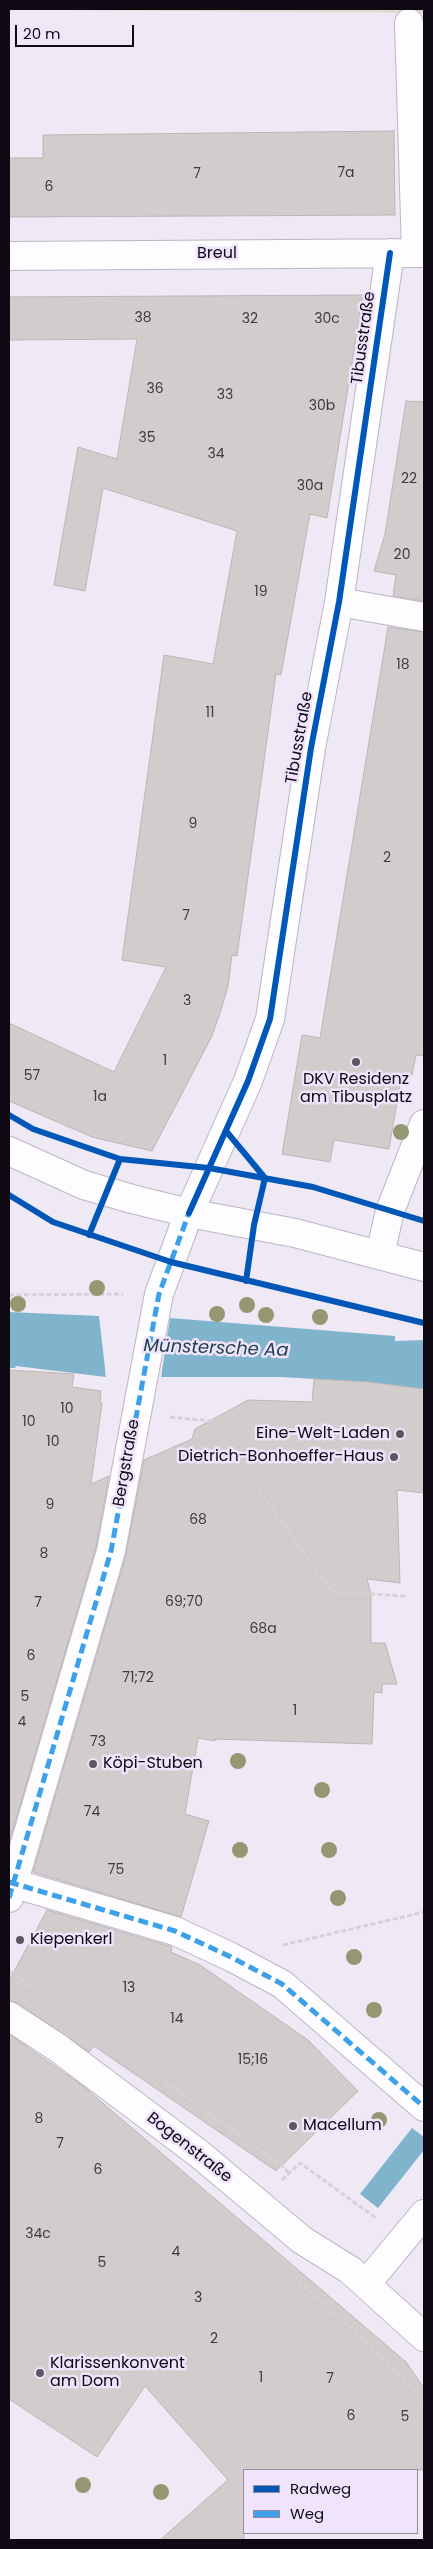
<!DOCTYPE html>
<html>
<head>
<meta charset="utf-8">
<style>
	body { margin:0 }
	#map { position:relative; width:433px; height:2549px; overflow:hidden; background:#efe9f6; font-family:Poppins,sans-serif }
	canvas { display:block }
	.frame { position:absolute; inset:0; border:10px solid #0e0913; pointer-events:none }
	.legend { position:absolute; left:243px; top:2469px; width:175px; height:65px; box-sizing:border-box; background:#efe4fb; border:1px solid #958c9e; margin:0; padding:6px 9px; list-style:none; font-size:15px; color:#0e0913 }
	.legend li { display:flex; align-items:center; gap:10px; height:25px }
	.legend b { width:25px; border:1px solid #958c9e }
	.scale { position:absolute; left:15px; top:25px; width:119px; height:22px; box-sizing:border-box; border:2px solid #0e0913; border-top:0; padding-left:6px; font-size:15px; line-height:18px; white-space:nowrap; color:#0e0913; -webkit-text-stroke:4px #efe4fb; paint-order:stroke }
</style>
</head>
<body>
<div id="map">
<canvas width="433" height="2549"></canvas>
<div class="frame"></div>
<ul class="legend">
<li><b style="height:6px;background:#0057b8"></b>Radweg</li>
<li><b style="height:6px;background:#3da1ea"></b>Weg</li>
</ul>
<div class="scale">20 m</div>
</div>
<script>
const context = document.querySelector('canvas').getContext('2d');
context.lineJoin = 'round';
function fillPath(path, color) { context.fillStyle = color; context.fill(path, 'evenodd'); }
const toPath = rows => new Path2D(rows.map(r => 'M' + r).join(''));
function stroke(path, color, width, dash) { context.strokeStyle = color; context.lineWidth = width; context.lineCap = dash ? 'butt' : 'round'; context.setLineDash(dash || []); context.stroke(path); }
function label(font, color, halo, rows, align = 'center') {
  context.font = font + ' Poppins,sans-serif'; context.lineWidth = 5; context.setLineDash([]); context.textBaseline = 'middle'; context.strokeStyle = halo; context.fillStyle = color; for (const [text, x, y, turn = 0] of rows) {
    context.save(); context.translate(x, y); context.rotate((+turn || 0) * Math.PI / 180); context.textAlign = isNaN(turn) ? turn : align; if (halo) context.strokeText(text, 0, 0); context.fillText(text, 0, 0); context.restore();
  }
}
fillPath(toPath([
	[9,9,424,9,424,13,34,10]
]), '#dcddcd');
fillPath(toPath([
	[9,1312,99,1316,100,1321,169,1324,170,1318,395,1336,395,1341,424,1340,424,1389,369,1384,368,1382,280,1377,161,1377,162,1374,105,1372,106,1377,16,1366,15,1368,9,1368],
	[412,2128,424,2137,424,2150,378,2208,360,2194]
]), '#80b4cd');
fillPath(toPath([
	[99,1316,102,1318,167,1321,167,1318,170,1318,161,1377,108,1374,108,1377,106,1377]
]), '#efe9f6');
const building = toPath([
	[394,131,395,215,9,217,9,158,43,158,43,135,394,131],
	[363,295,327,518,310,514,281,675,276,674,237,956,232,955,228,986,221,1010,212,1036,152,1151,92,1137,9,1101,9,1023,114,1072,166,967,122,960,164,655,213,664,237,531,103,488,85,591,54,585,78,447,117,459,137,339,9,340,9,297,363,295],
	[406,401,424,402,424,601,393,596,396,575,374,571,385,534,406,401],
	[388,627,424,632,424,1056,416,1055,412,1075,402,1073,389,1149,334,1140,330,1162,282,1154,302,1035,320,1038,388,627],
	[9,1370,74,1374,72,1387,101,1391,100,1403,102,1403,91,1484,109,1476,96,1547,9,1843,9,1370],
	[314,1379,369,1382,424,1389,424,1493,397,1490,400,1583,367,1579,371,1594,371,1643,385,1643,397,1684,382,1684,382,1693,374,1692,372,1744,215,1739,215,1741,198,1738,185,1814,209,1821,181,1917,33,1872,126,1555,144,1460,192,1439,195,1429,248,1400,312,1402,314,1379],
	[47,1910,172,1947,171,1952,200,1965,308,2040,358,2091,276,2171,94,2046,89,2052,18,2003,9,2001,9,1981,47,1910],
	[9,2034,83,2086,406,2362,424,2388,424,2470,244,2470,244,2540,160,2540,228,2480,145,2386,97,2457,9,2399,9,2034]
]);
fillPath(building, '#d3cccd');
stroke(building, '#bcb5b6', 1);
const minor = toPath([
	[409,23,416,253],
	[9,256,424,253],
	[339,602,424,617],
	[380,1254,390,1211,424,1124],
	[9,1882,175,1931,231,1957,282,1984,424,2107],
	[9,1898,111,1551,159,1294,189,1213,248,1081,270,1019,311,748,339,602,390,253],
	[9,2016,58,2048,198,2153,302,2240,350,2270,424,2337],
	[366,2284,424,2214]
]);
const major = toPath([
	[9,1151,84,1185,132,1199,189,1213,295,1233,424,1267]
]);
stroke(minor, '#bbb6c1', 30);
stroke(major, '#bbb6c1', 30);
stroke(toPath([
	[9,1295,123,1294],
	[170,1417,212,1421],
	[258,1489,332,1592,405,1596],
	[283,1945,424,1912],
	[9,1971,35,1988],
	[164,2081,281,2165,289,2173],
	[282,2180,300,2163,376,2218],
	[298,2281,385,2359,424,2404]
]), '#d4d2d7', 3, [5, 2.5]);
stroke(minor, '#fdfcfe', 28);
stroke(major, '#fdfcfe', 28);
stroke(toPath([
	[9,1882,175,1931,231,1957,282,1984,424,2107],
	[9,1898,111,1551,159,1294,189,1213]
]), '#3da1ea', 5, [10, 5]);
stroke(toPath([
	[9,1115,33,1129,120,1159,209,1168,313,1187,424,1221],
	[226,1131,265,1178,254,1225,246,1281],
	[9,1195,53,1222,171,1262,424,1323],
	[189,1213,248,1081,270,1019,311,748,339,602,390,253],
	[89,1235,120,1159]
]), '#0057b8', 6);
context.fillStyle = '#959772';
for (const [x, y] of [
	[401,1132],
	[97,1288],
	[18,1304],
	[247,1305],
	[217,1314],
	[266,1315],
	[320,1317],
	[238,1761],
	[322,1790],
	[240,1850],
	[329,1850],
	[338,1898],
	[354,1957],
	[374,2010],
	[379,2120],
	[83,2485],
	[161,2492]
]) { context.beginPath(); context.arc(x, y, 8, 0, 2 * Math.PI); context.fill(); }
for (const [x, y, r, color] of [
	[356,1062,5,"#5d5762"],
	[400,1434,5,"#5d5762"],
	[394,1457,5,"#5d5762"],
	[93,1764,5,"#5d5762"],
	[20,1940,5,"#5d5762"],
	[293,2126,5,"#5d5762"],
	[40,2373,5,"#5d5762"]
]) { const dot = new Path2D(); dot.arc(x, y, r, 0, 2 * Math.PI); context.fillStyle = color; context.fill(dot); stroke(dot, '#efe4fb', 2); }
label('14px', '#3f3a42', null, [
	["7a",346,173],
	["7",197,174],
	["6",49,187],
	["38",143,318],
	["32",250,319],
	["30c",327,319],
	["36",155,389],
	["33",225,395],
	["30b",322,406],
	["35",147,438],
	["34",216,454],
	["22",409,479],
	["30a",310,486],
	["20",402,555],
	["19",261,592],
	["18",403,665],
	["11",210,713],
	["9",193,824],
	["2",387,858],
	["7",186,916],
	["3",187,1001],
	["1",165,1061],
	["57",32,1076],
	["1a",100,1097],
	["10",67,1409],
	["10",29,1422],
	["10",53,1442],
	["9",50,1505],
	["68",198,1520],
	["8",44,1554],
	["69;70",184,1602],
	["7",38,1603],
	["68a",263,1629],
	["6",31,1656],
	["71;72",138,1678],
	["5",25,1697],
	["1",295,1711],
	["4",22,1722],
	["73",98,1742],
	["74",92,1812],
	["75",116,1870],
	["13",129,1988],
	["14",177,2019],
	["15;16",253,2060],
	["8",39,2119],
	["7",60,2144],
	["6",98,2170],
	["34c",38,2234],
	["4",176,2252],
	["5",102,2263],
	["3",198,2298],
	["2",214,2339],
	["1",261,2378],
	["7",330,2379],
	["6",351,2416],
	["5",405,2417]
]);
label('16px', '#0e0913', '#efe4fb', [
	["Breul",217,254],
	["Tibusstraße",364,338,-82],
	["Tibusstraße",300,738,-80],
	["Bergstraße",127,1463,-80],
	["Bogenstraße",189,2148,38]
]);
label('16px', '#0e0913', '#efe4fb', [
	["DKV Residenz",356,1080,"center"],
	["am Tibusplatz",356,1098,"center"],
	["Eine-Welt-Laden",390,1434,"right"],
	["Dietrich-Bonhoeffer-Haus",384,1457,"right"],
	["Köpi-Stuben",103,1764],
	["Kiepenkerl",30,1940],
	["Macellum",303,2126],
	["Klarissenkonvent",50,2364],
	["am Dom",50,2382]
], 'left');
label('italic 18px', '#1d404e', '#efe4fb', [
	["Münstersche Aa",216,1349,2]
]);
</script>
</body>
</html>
